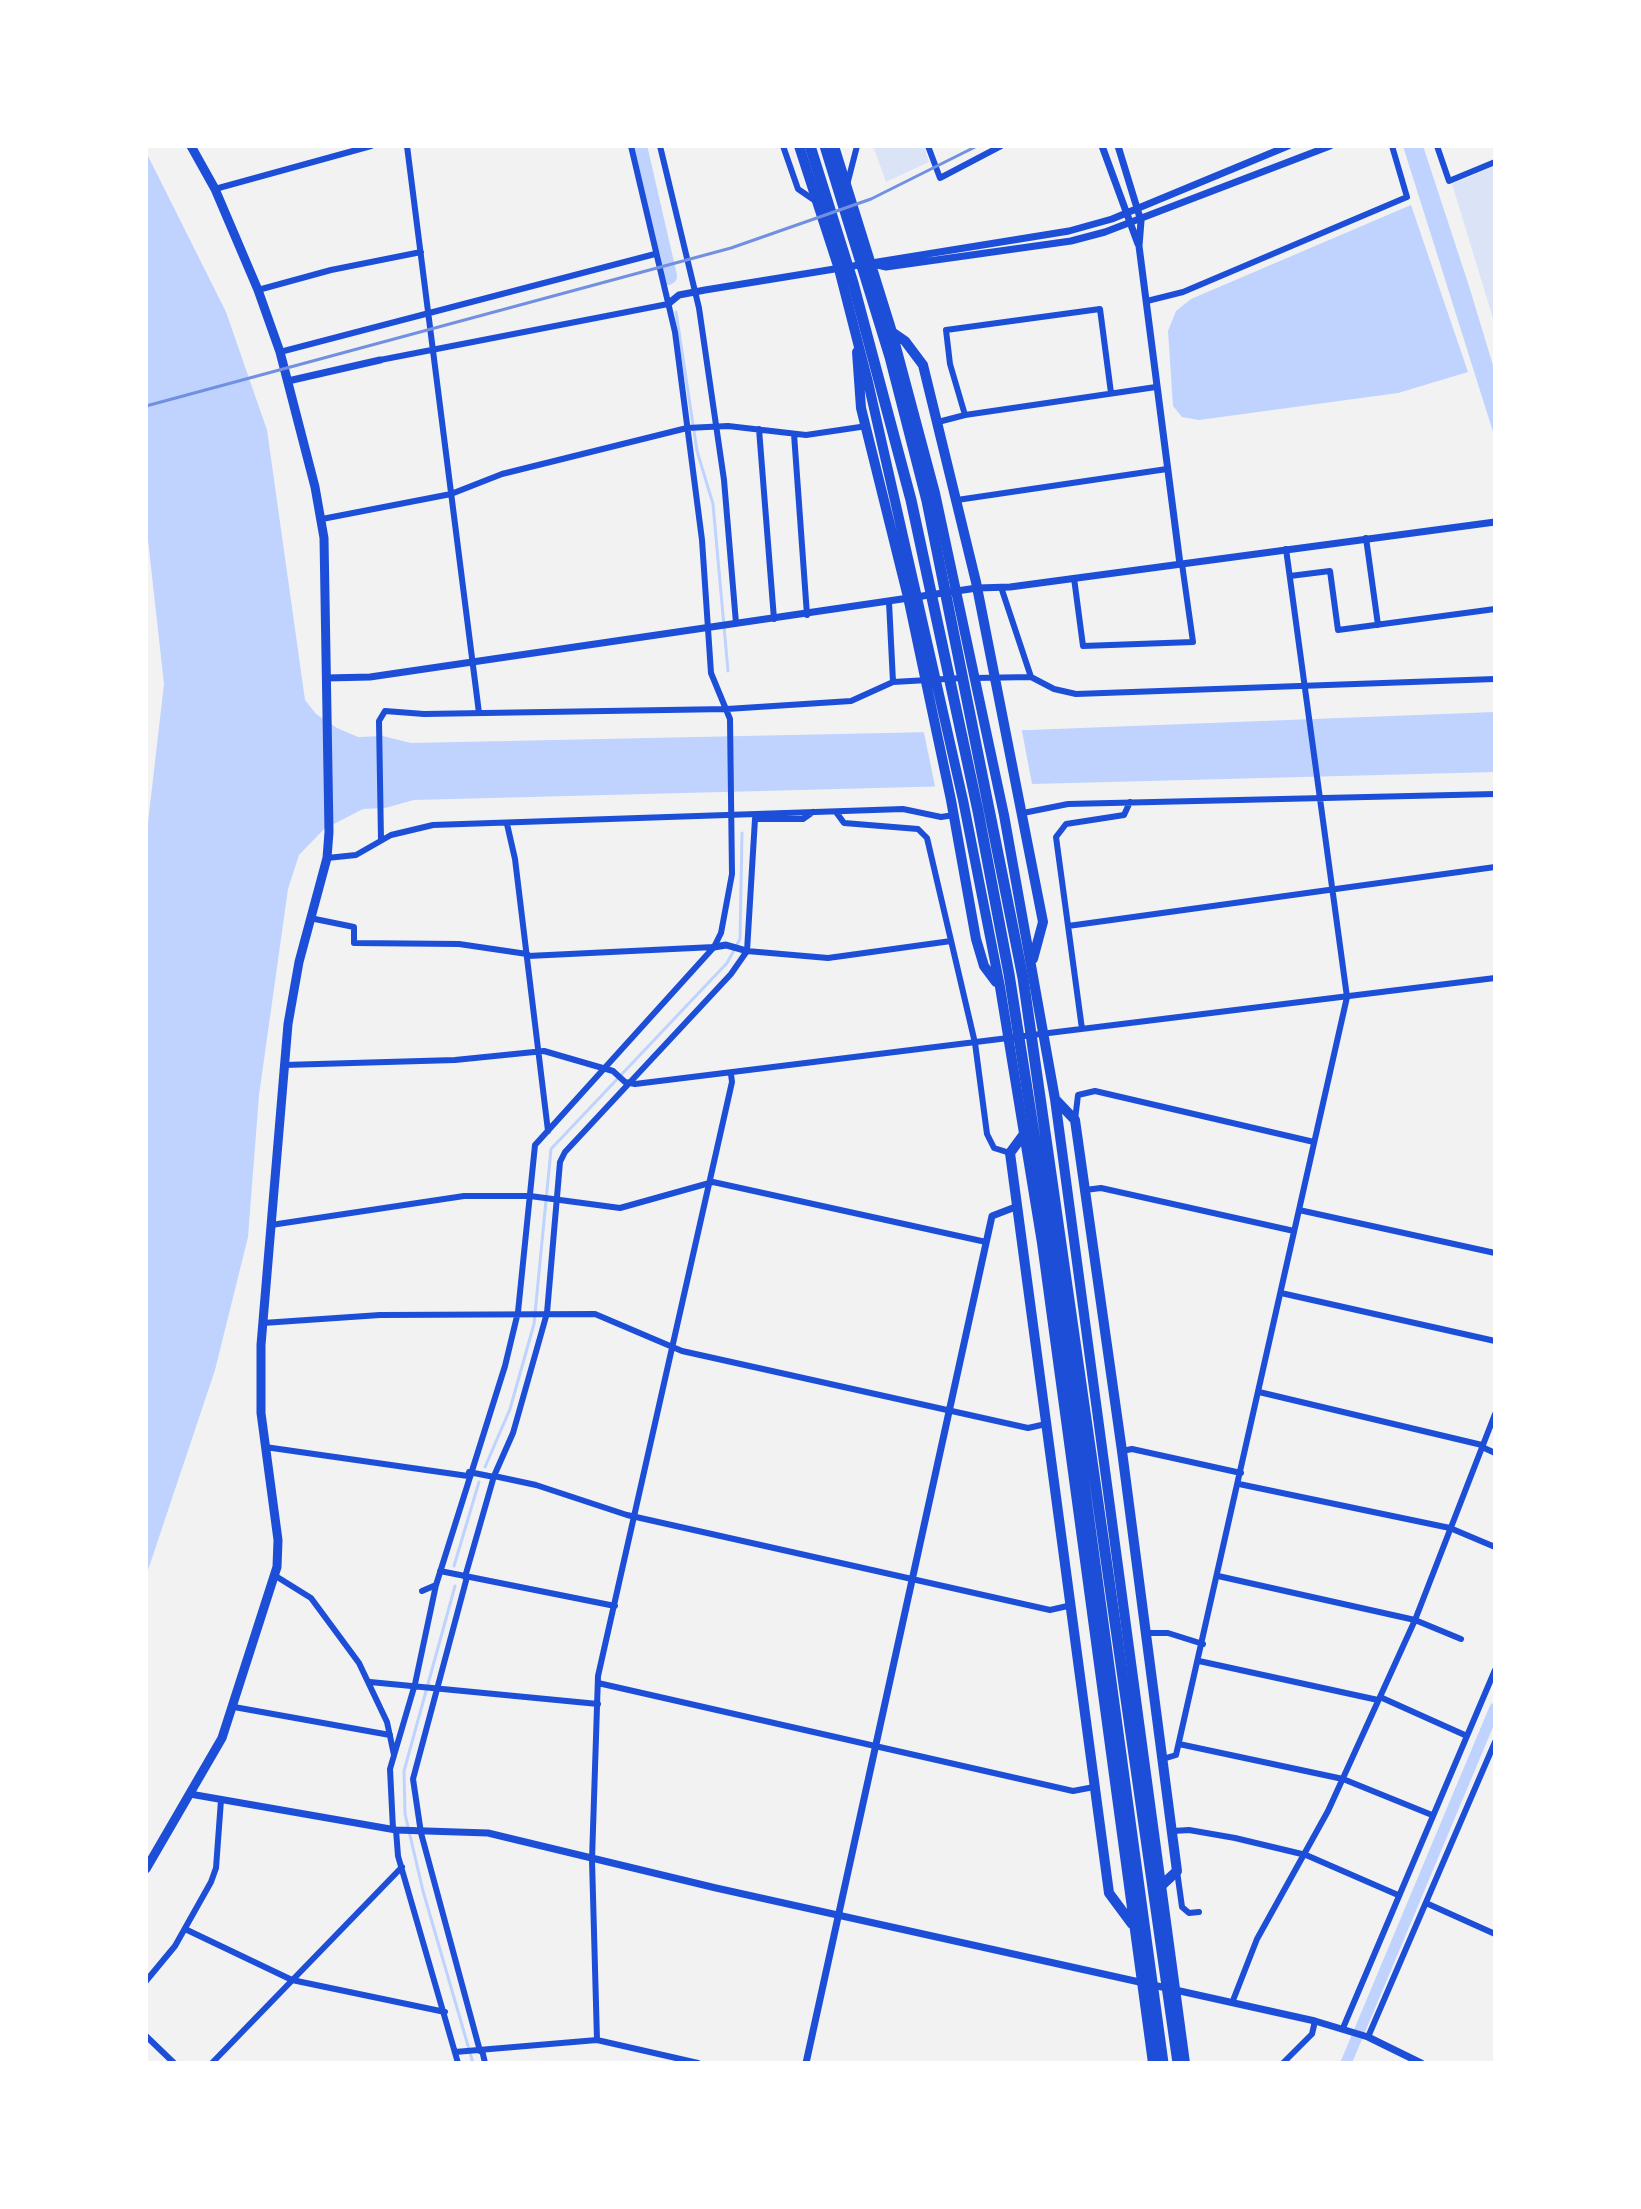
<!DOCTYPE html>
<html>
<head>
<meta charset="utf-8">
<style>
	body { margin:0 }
	#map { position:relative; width:1641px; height:2209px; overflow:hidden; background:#f2f2f2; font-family:"Roboto Condensed",sans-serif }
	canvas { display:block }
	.frame { position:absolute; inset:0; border:148px solid #fff; pointer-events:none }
</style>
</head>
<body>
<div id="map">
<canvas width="1641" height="2209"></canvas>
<div class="frame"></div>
</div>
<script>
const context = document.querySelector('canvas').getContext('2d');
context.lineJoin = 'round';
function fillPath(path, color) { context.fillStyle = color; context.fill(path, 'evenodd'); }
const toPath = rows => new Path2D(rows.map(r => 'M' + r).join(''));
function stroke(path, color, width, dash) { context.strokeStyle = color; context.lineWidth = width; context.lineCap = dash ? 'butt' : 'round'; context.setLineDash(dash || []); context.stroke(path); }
fillPath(toPath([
	[873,146,924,146,929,162,886,182],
	[1495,166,1495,325,1452,184]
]), '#dbe4f7');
fillPath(toPath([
	[1403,146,1423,146,1469,286,1495,372,1495,438],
	[146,152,226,312,267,430,305,700,316,714,337,728,358,737,383,736,411,743,1029,730,1495,712,1495,772,414,800,385,808,363,809,324,829,299,855,288,889,259,1095,248,1237,215,1370,146,1576,146,840,164,684,146,522],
	[1411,205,1468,372,1398,393,1199,420,1182,417,1173,406,1168,331,1176,311,1191,299]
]), '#bfd3fe');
fillPath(toPath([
	[1021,726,1033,789,936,791,923,728]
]), '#f2f2f2');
stroke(toPath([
	[676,312,697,451,713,504,728,671],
	[485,1467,510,1409,534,1324,551,1149,727,963,740,939,742,833],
	[454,1566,479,1482],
	[455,1586,404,1771,405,1814,423,1891,473,2063]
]), '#bfd3fe', 3);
stroke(toPath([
	[1346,2063,1495,1708]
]), '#bfd3fe', 11);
stroke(toPath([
	[638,146,668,276]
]), '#bfd3fe', 18);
stroke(toPath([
	[407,146,479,713],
	[660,146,699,308,724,480,736,623],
	[783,146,798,189,817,202],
	[928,146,940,178,1001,146],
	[1437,146,1449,181,1495,162],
	[847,185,857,146],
	[215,189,371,146],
	[258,290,331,270,421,252],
	[1147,301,1183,292,1407,197,1392,146],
	[280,352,655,254],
	[380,360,668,304],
	[965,415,950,364,946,330,1100,309,1111,393],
	[938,422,965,415,1156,387],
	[759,429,774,619],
	[794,434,807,615],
	[957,500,1167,469],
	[322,519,451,494,502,474,687,428,728,426,806,435,867,426],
	[1366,538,1378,625],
	[1290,576,1330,571,1338,630,1495,609],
	[1074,578,1083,646,1193,642,1182,564],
	[1001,587,1031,677],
	[889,602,893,682],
	[975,678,1031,677,1054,689,1076,694,1495,679],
	[836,812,844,823,918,829,927,838,975,1043,987,1134,994,1148,1010,1153],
	[1023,813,1068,804,1495,794],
	[507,824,515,859,548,1131],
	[381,840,379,721,385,711,424,714,727,709,851,701,893,682,963,678],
	[327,858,356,855,391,835,433,825,903,809,941,817,954,815],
	[310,918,354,927,354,943,459,944,527,954],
	[1068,926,1495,867],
	[747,951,828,958,951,941],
	[528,956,714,947],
	[1082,1029,1056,837,1066,824,1124,815,1130,802],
	[284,1065,455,1060,544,1051,613,1071,625,1082,635,1084,1495,978],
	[1075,1120,1078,1095,1095,1091,1314,1142],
	[1085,1190,1101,1188,1294,1231],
	[1299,1210,1495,1253],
	[271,1225,464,1196,530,1196,620,1208,713,1182,986,1242],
	[1281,1293,1495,1341],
	[263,1323,380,1315,595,1314,682,1351,1028,1428,1046,1424],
	[1259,1392,1482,1445],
	[265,1447,468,1476],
	[1482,1447,1495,1453],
	[1122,1451,1132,1449,1241,1473],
	[469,1472,494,1477],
	[494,1476,536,1485,627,1515,1050,1610,1072,1605],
	[1239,1484,1450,1528,1495,1547],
	[440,1571,615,1606],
	[274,1575,311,1598,359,1663,387,1722,394,1755],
	[1218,1576,1415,1620,1461,1639],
	[465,1577,494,1476,513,1433,547,1313,560,1162,565,1152,731,974,747,951,755,819,803,819,813,812],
	[467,1577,413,1779,421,1833,480,2051],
	[422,1591,436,1585,505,1366,518,1312,535,1145,714,947,721,933,732,874,730,719,711,673,702,540,675,332,631,146],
	[1146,1633,1168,1633,1203,1644],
	[1199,1661,1378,1700],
	[370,1682,598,1704],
	[598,1683,1073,1791,1094,1787],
	[1380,1697,1467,1736],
	[234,1707,390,1735],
	[1179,1744,1343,1779,1432,1815],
	[1163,1759,1176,1755,1347,997,1286,549],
	[393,1829,390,1769,415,1684,436,1585],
	[396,1830,398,1856,458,2063],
	[1173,1831,1189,1830,1235,1838,1306,1855,1398,1895],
	[1177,1871,1182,1907,1189,1913,1199,1912],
	[1426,1903,1495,1934],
	[185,1929,292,1980,445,2012],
	[146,1981,175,1946,211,1882,216,1868,221,1800],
	[1232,2003,1257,1939,1328,1811,1415,1620,1495,1414],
	[1343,2028,1495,1670],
	[146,2036,174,2063],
	[1368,2037,1495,1742],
	[597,2040,698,2063],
	[482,2050,485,2063],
	[455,2052,597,2040,592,1860,598,1676,732,1082,731,1074],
	[212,2063,402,1867],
	[1283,2063,1312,2034,1315,2021]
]), '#1d4ed8', 6);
stroke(toPath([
	[1102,146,1138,244],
	[1118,146,1141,221,1139,246,1180,564],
	[873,264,886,267,1071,241,1105,232,1330,146],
	[668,304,679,295,705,290,1069,231,1112,219,1288,146],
	[288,381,380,360],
	[326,678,370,677,977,588,1010,587,1495,522],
	[714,947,726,945,747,951],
	[190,1794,396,1830,488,1833,716,1888,1315,2021,1368,2037,1421,2063],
	[806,2063,992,1216,1018,1206]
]), '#1d4ed8', 7);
stroke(toPath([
	[146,1869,222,1738,277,1567,278,1540,261,1413,261,1345,288,1024,299,962,327,858,329,832,324,538,315,487,280,352,258,290,215,189,191,146]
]), '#1d4ed8', 9);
stroke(toPath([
	[799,146,839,269,868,382,963,800,1000,987,1042,1243,1153,2063],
	[834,146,892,332,935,493,1004,815,1055,1099,1185,2063],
	[892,332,905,341,923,365,976,582,1043,922,1033,959],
	[857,352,861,408,908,597,951,800,976,939,984,966,996,982],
	[1055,1099,1075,1120,1122,1451,1177,1871,1161,1886],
	[1024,1134,1010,1153,1109,1893,1132,1924]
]), '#1d4ed8', 10);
stroke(toPath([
	[810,146,853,283,911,500,978,811,1009,974,1052,1248,1163,2063],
	[825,146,890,357,927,501,1023,978,1178,2063]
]), '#1d4ed8', 11);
stroke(toPath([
	[146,406,731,248,871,199,977,146]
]), '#7290e2', 3);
</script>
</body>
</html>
